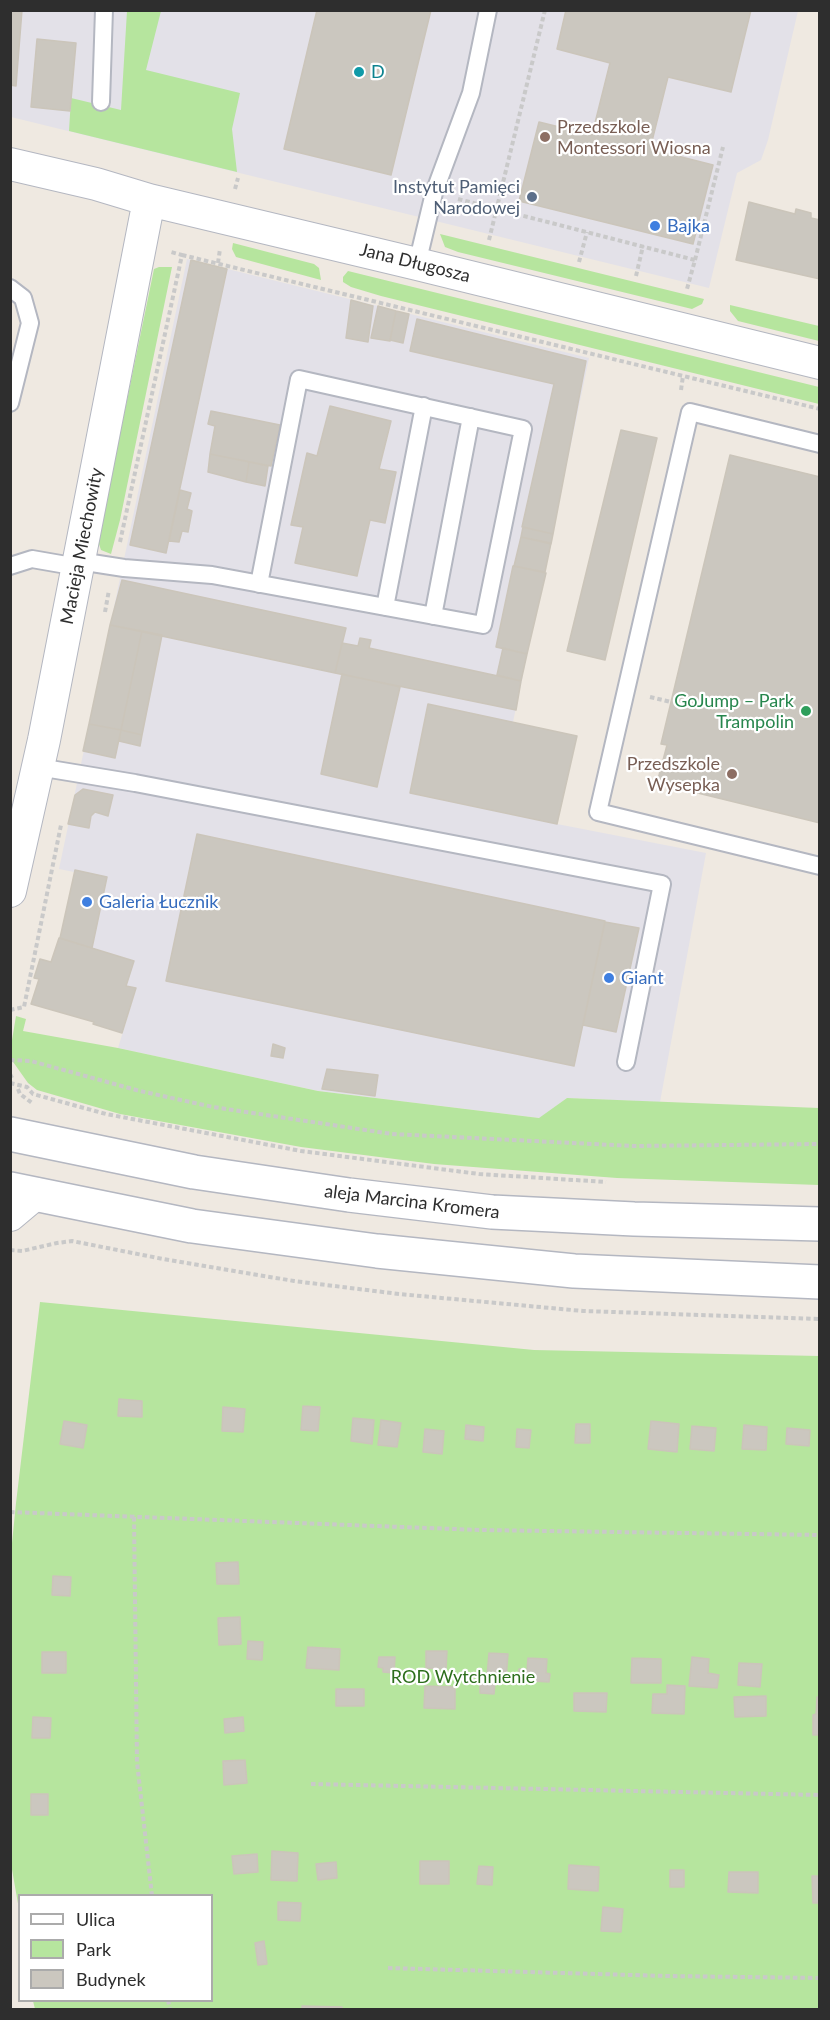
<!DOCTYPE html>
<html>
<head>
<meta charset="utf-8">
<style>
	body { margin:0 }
	#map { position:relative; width:830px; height:2020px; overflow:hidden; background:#efe9e1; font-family:Lato,sans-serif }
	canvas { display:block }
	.frame { position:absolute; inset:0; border:12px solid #2e2e2e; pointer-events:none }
	.legend { position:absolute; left:18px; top:1894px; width:195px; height:108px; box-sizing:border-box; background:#fff; border:2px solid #ababab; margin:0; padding:8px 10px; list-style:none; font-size:18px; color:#2e2e2e }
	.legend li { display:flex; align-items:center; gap:12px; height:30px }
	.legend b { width:30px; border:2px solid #ababab }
</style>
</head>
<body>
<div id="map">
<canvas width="830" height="2020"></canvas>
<div class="frame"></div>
<ul class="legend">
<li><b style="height:8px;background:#fff"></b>Ulica</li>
<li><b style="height:16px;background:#b6e59e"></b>Park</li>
<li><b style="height:16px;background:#cbc7bf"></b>Budynek</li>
</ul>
</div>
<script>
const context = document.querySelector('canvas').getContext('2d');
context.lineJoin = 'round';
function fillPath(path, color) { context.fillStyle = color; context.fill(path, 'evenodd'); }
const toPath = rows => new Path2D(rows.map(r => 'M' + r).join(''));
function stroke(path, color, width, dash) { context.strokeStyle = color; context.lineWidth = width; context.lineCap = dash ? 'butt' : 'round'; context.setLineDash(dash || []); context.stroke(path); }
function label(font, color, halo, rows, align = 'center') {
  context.font = font + ' Lato,sans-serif'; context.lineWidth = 4.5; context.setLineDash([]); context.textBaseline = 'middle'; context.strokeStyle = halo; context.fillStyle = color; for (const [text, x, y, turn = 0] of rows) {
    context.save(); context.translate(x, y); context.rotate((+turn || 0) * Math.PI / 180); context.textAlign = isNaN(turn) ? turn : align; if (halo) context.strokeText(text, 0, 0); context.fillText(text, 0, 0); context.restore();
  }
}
fillPath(toPath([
	[11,11,798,11,768,140,761,160,737,173,709,288,11,117],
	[187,259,589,358,513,722,577,736,557,824,706,853,660,1102,567,1098,540,1118,318,1091,118,1048,136,989,126,986,134,961,92,948,107,877,75,870,74,872,59,869]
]), '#e3e1e8');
fillPath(toPath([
	[127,11,161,11,146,70,240,93,232,129,237,172,69,131,71,98,121,110],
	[440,234,704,299,702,304,692,309,458,252,445,247],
	[233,243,314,264,319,268,321,280,236,257,232,249],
	[159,267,172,267,120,520,111,554,101,550,98,541,154,269],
	[348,271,819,387,819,404,381,296,351,287,343,282,343,277],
	[730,305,819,326,819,341,738,321,730,311],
	[16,1016,26,1019,23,1031,118,1048,318,1091,539,1118,567,1098,819,1108,819,1185,617,1178,434,1164,301,1147,120,1114,37,1090,28,1083,11,1059,11,1046],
	[40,1302,534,1350,819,1356,819,2009,35,2009,33,2001,212,2000,212,1896,20,1896,20,1915,10,1858,10,1563,16,1503]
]), '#b6e59e');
const building = toPath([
	[10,10,22,10,16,86,10,85,10,10],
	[317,10,431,10,391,175,284,149,317,10],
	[566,10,751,10,731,92,668,77,650,149,713,165,693,244,519,201,539,122,592,135,610,63,557,49,566,10],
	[37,39,76,43,70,111,31,107,37,39],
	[749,202,795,214,796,209,811,213,811,218,820,220,820,279,736,260,749,202],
	[191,260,227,269,166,553,130,545,191,260],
	[351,300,373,306,368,342,346,338,351,300],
	[378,306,396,311,390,341,371,338,378,306],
	[396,311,409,314,403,343,390,340,396,311],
	[417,319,586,361,553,534,522,527,554,384,410,351,417,319],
	[330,406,391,421,379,469,396,472,385,523,370,520,357,576,295,563,303,527,291,525,307,453,317,456,330,406],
	[211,411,280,425,271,466,210,454,215,426,208,424,211,411],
	[621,430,657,438,605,660,567,651,621,430],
	[210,454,249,462,246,482,208,472,210,454],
	[730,455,820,477,820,823,657,783,667,745,661,744,730,455],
	[249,462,268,466,265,486,246,482,249,462],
	[180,490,191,493,187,509,192,511,188,532,182,531,179,542,169,541,180,490],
	[523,527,553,534,551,544,521,537,523,527],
	[521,537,551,543,545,572,514,566,521,537],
	[513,566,546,573,527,654,496,647,513,566],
	[122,580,346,628,335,673,110,625,122,580],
	[110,625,142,631,121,730,89,724,110,625],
	[142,631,162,635,142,735,121,730,142,631],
	[360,638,371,640,369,648,521,681,516,710,335,673,342,643,358,646,360,638],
	[503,648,527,654,521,681,497,675,503,648],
	[342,674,400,687,377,787,321,774,342,674],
	[428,704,577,736,557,824,410,793,428,704],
	[89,724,121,730,115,758,83,751,89,724],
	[121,730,142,735,140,746,119,741,121,730],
	[83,789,113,795,108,816,95,812,91,816,89,828,68,824,75,795,83,789],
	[197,834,605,921,574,1066,166,981,197,834],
	[75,870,107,877,92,948,60,938,75,870],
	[605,922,639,928,616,1032,583,1025,605,922],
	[59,938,134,961,126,986,136,988,122,1033,93,1024,94,1022,31,1004,39,979,34,978,40,959,51,962,59,938],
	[273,1044,285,1048,283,1058,271,1056,273,1044],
	[327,1069,378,1075,375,1096,322,1089,327,1069],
	[119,1399,142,1401,142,1417,118,1416,119,1399],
	[303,1406,320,1407,318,1431,301,1430,303,1406],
	[223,1407,245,1409,243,1432,222,1431,223,1407],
	[353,1418,374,1420,372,1444,351,1441,353,1418],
	[381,1420,401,1423,397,1447,378,1445,381,1420],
	[64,1421,87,1425,83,1448,60,1444,64,1421],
	[651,1421,679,1424,677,1452,648,1449,651,1421],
	[576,1424,590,1424,590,1443,575,1443,576,1424],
	[466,1425,484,1427,483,1441,465,1439,466,1425],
	[744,1425,767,1427,766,1450,742,1449,744,1425],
	[692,1426,716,1428,714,1451,690,1449,692,1426],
	[787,1428,810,1430,809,1446,786,1444,787,1428],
	[425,1429,444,1431,442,1454,423,1452,425,1429],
	[517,1429,531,1430,529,1448,516,1447,517,1429],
	[238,1562,239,1584,217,1584,216,1563,238,1562],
	[53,1576,71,1577,70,1596,52,1595,53,1576],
	[240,1617,241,1644,219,1645,218,1618,240,1617],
	[248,1641,263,1642,262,1660,247,1659,248,1641],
	[308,1647,340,1649,339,1670,306,1668,308,1647],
	[426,1651,447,1651,446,1669,426,1668,426,1651],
	[42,1652,66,1652,66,1673,42,1673,42,1652],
	[489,1653,508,1654,506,1678,487,1676,489,1653],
	[379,1657,395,1657,394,1673,383,1672,383,1668,378,1667,379,1657],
	[692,1657,709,1659,708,1673,719,1675,717,1688,689,1686,692,1657],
	[528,1658,547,1659,546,1673,550,1674,549,1682,519,1680,519,1669,527,1670,528,1658],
	[632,1658,661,1659,661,1683,631,1683,632,1658],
	[739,1663,762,1664,760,1687,738,1685,739,1663],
	[480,1682,495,1682,494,1694,480,1693,480,1682],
	[667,1685,685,1686,684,1714,652,1713,653,1694,667,1694,667,1685],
	[425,1686,455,1687,455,1709,424,1708,425,1686],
	[336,1689,364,1689,364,1706,336,1706,336,1689],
	[574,1693,607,1693,606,1712,574,1711,574,1693],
	[766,1696,766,1716,735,1717,734,1697,766,1696],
	[817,1697,820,1697,820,1735,813,1735,813,1715,816,1714,817,1697],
	[33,1717,51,1718,50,1738,32,1738,33,1717],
	[243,1717,244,1731,225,1733,224,1719,243,1717],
	[245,1760,247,1783,224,1785,223,1761,245,1760],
	[31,1794,48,1794,48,1815,31,1815,31,1794],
	[272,1851,298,1853,297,1881,271,1880,272,1851],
	[257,1854,258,1872,234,1874,232,1856,257,1854],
	[420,1861,449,1861,449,1884,420,1884,420,1861],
	[336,1862,337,1878,318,1880,316,1864,336,1862],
	[569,1865,599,1867,598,1891,568,1889,569,1865],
	[479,1866,493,1867,492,1885,477,1884,479,1866],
	[670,1870,684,1870,684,1887,670,1887,670,1870],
	[729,1872,758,1872,758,1893,728,1892,729,1872],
	[812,1876,820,1876,820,1903,813,1903,812,1876],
	[278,1902,301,1903,300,1921,278,1920,278,1902],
	[603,1907,623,1909,621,1932,601,1931,603,1907],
	[264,1941,267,1964,258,1965,255,1943,264,1941],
	[302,2006,342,2007,342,2010,302,2010,302,2006]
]);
fillPath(building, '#cbc7bf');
stroke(building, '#cbc5ba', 1.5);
const lane = toPath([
	[101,102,104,10],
	[417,264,434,193,471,93,488,10],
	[10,288,23,298,30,323,10,403],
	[820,444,690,412,598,812,820,866],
	[79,561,124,568,212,575,483,625,523,429,299,379,259,584],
	[10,566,32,559,78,567],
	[385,607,424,406],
	[433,616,471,417],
	[38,767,135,783,662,884,626,1062]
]);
const street = toPath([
	[10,164,96,184,149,200,417,264,820,363],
	[10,891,44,740,149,200],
	[10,1215,35,1194]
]);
const secondary = toPath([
	[10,1134,194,1172,349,1195,492,1212,634,1219,820,1224],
	[10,1189,192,1226,377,1251,574,1271,820,1282]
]);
stroke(lane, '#b4b7c1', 20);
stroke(street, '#b4b7c1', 34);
stroke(secondary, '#b4b7c1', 36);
stroke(toPath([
	[235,189,238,178],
	[458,199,695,260,687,289],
	[489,240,545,10],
	[182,255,820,409],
	[695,260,723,147],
	[579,262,587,232],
	[218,263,220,249],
	[636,276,643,246],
	[681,390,683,376],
	[120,542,182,255,171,252],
	[105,612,109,590],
	[650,697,671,702],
	[10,1010,24,1007,61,825],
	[10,1060,31,1061,140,1091,213,1107,392,1134,634,1146,820,1144],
	[10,1074,12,1078],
	[10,1083,27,1087,33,1094,106,1114,301,1151,479,1174,606,1182],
	[18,1089,20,1094,32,1103],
	[10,1250,22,1251,57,1243,72,1241,163,1259,294,1281,399,1294,583,1311,820,1319],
	[10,1512,480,1530,820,1535],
	[134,1517,137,1762,152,1896],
	[311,1784,820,1795],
	[388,1968,667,1976,820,1978],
	[168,2000,170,2010]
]), '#c9c9c9', 4, [4.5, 3]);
stroke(lane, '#fff', 16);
stroke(street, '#fff', 32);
stroke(secondary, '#fff', 33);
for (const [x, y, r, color] of [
	[359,72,6,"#0f9aa8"],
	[545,137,6,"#8d6e63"],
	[532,197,6,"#5c6f8a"],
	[655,226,6,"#3f7fe0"],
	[806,711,6,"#2e9e5b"],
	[732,774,6,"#8d6e63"],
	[87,902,6,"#3f7fe0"],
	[609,978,6,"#3f7fe0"]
]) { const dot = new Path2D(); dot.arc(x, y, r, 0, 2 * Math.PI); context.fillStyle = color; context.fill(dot); stroke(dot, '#fff', 2); }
label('18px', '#0d838f', '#fff', [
	["D",371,72]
], 'left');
label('18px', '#785e54', '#fff', [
	["Przedszkole",557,127],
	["Montessori Wiosna",557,148],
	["Przedszkole",720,764,"right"],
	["Wysepka",720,785,"right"]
], 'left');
label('18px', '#4e5e75', '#fff', [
	["Instytut Pamięci",520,187],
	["Narodowej",520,208]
], 'right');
label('18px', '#366cbe', '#fff', [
	["Bajka",667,226],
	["Galeria Łucznik",99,902],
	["Giant",621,978]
], 'left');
label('18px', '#2e2e2e', '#fff', [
	["Jana Długosza",415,263,14],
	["Macieja Miechowity",82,546,-79],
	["aleja Marcina Kromera",412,1202,7]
]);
label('18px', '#27864d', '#fff', [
	["GoJump – Park",794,701],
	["Trampolin",794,722]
], 'right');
label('18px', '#2c6e1b', '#fff', [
	["ROD Wytchnienie",463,1677]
]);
</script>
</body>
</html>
